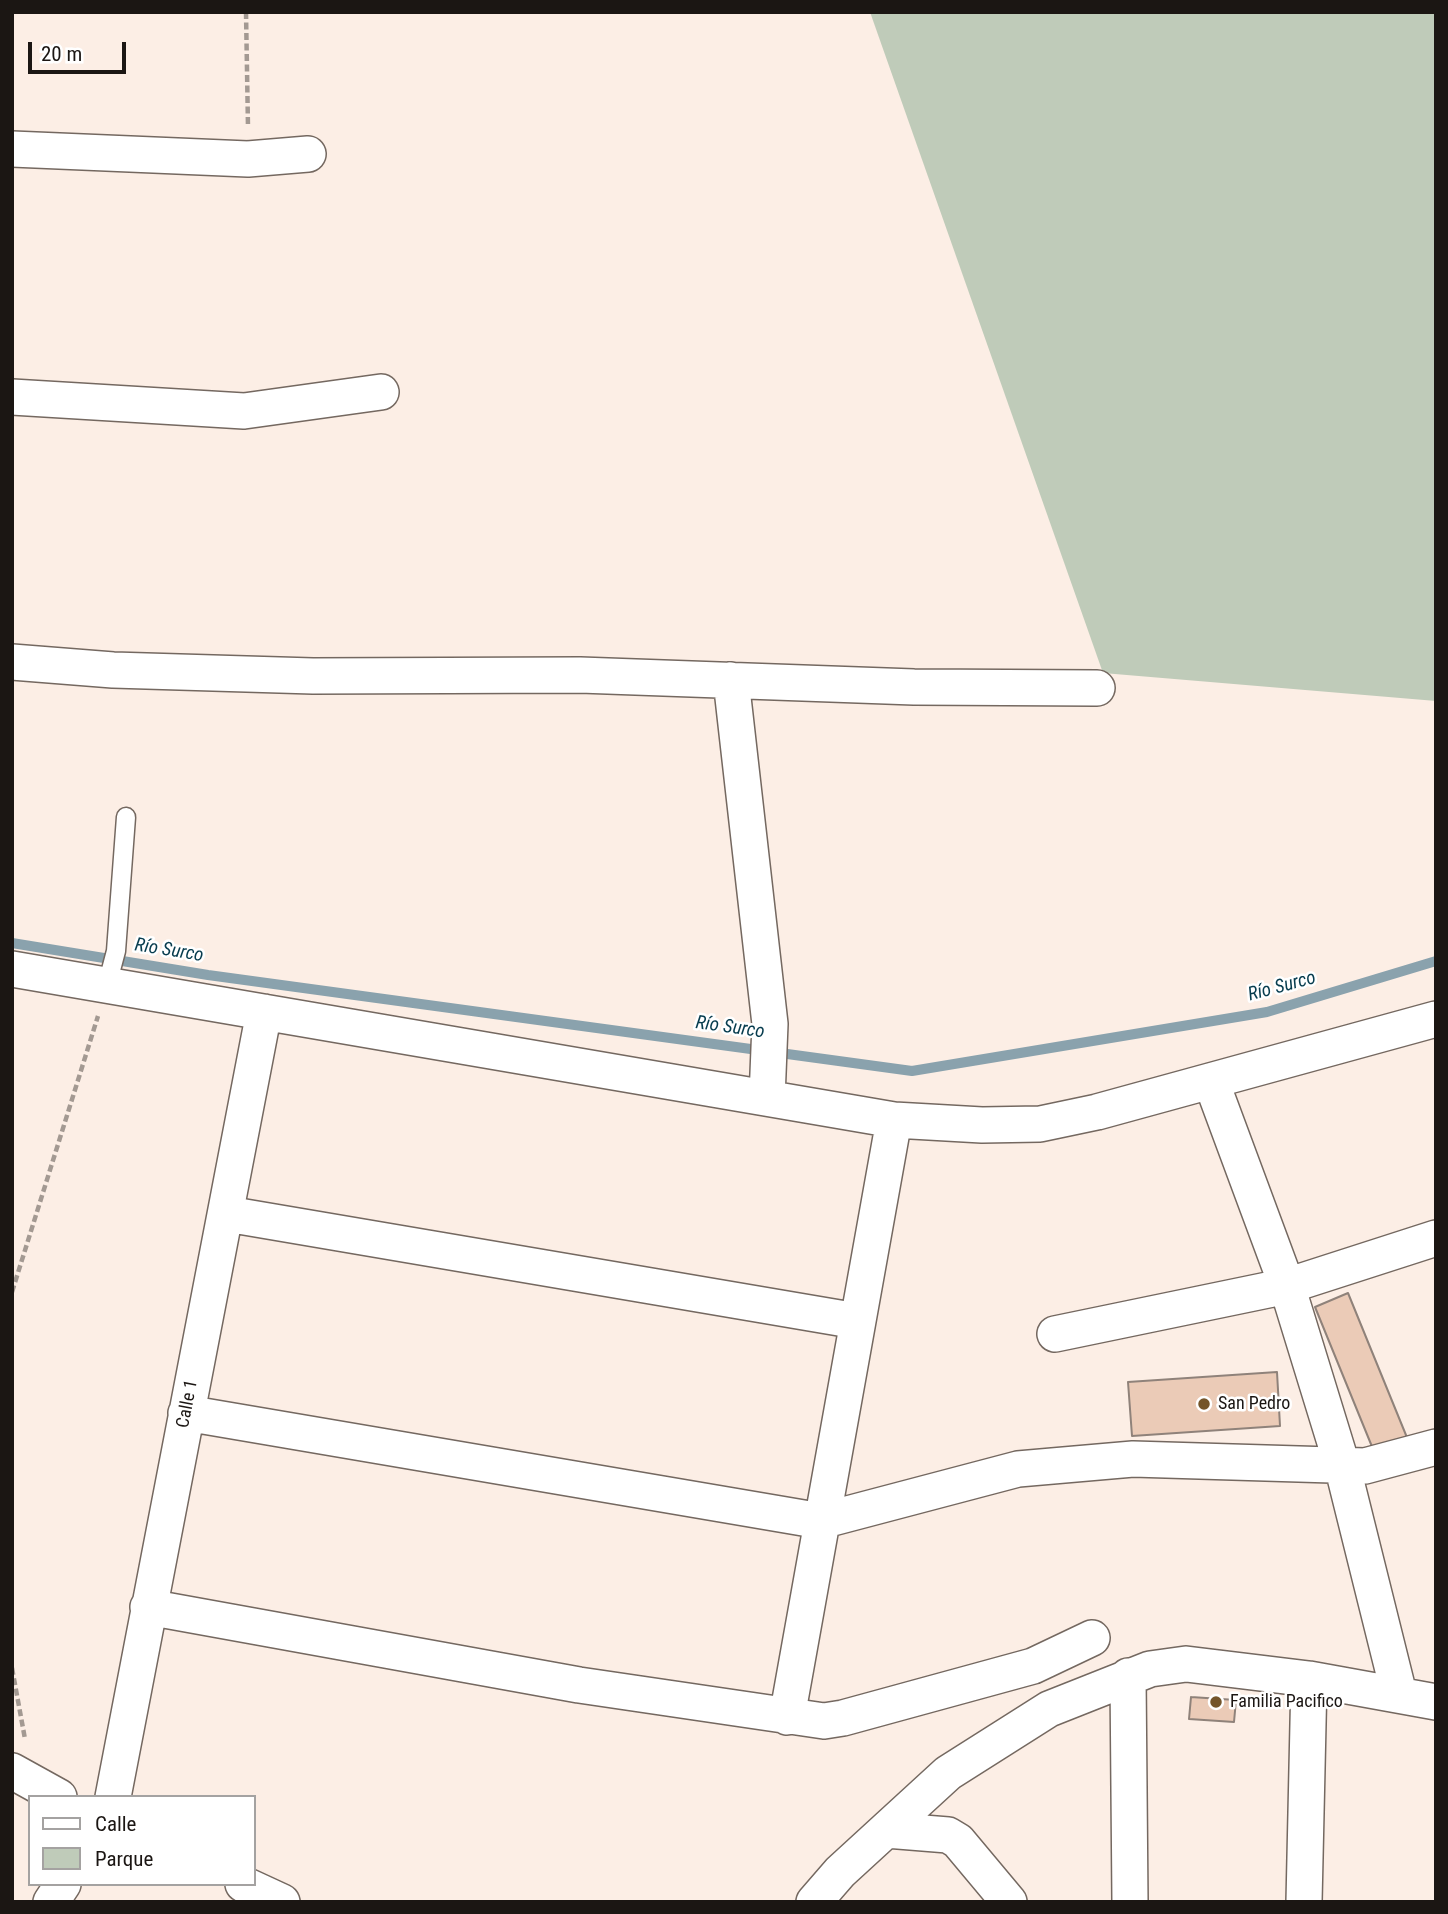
<!DOCTYPE html>
<html>
<head>
<meta charset="utf-8">
<style>
	body { margin:0 }
	#map { position:relative; width:1448px; height:1914px; overflow:hidden; background:#fceee5; font-family:"Roboto Condensed",sans-serif }
	canvas { display:block }
	.frame { position:absolute; inset:0; border:14px solid #1b1613; pointer-events:none }
	.legend { position:absolute; left:28px; top:1795px; width:228px; height:91px; box-sizing:border-box; background:#fff; border:2px solid #a4a2a1; margin:0; padding:9px 12px; list-style:none; font-size:21px; color:#1b1613 }
	.legend li { display:flex; align-items:center; gap:14px; height:35px }
	.legend b { width:35px; border:2px solid #a4a2a1 }
	.scale { position:absolute; left:28px; top:42px; width:98px; height:32px; box-sizing:border-box; border:4px solid #1b1613; border-top:0; padding-left:9px; font-size:21px; line-height:24px; white-space:nowrap; color:#1b1613; -webkit-text-stroke:5px #fff; paint-order:stroke }
</style>
</head>
<body>
<div id="map">
<canvas width="1448" height="1914"></canvas>
<div class="frame"></div>
<ul class="legend">
<li><b style="height:9px;background:#fff"></b>Calle</li>
<li><b style="height:19px;background:#bfcbb9"></b>Parque</li>
</ul>
<div class="scale">20 m</div>
</div>
<script>
const context = document.querySelector('canvas').getContext('2d');
context.lineJoin = 'round';
function fillPath(path, color) { context.fillStyle = color; context.fill(path, 'evenodd'); }
const toPath = rows => new Path2D(rows.map(r => 'M' + r).join(''));
function stroke(path, color, width, dash) { context.strokeStyle = color; context.lineWidth = width; context.lineCap = dash ? 'butt' : 'round'; context.setLineDash(dash || []); context.stroke(path); }
function label(font, color, halo, rows, align = 'center') {
  context.font = font + ' "Roboto Condensed",sans-serif'; context.lineWidth = 5; context.setLineDash([]); context.textBaseline = 'middle'; context.strokeStyle = halo; context.fillStyle = color; for (const [text, x, y, turn = 0] of rows) {
    context.save(); context.translate(x, y); context.rotate((+turn || 0) * Math.PI / 180); context.textAlign = isNaN(turn) ? turn : align; if (halo) context.strokeText(text, 0, 0); context.fillText(text, 0, 0); context.restore();
  }
}
fillPath(toPath([
	[870,12,1436,12,1436,701,1103,673]
]), '#bfcbb9');
stroke(toPath([
	[12,943,208,975,912,1071,1267,1012,1436,961]
]), '#8aa2ad', 10);
const building = toPath([
	[1348,1293,1408,1440,1375,1454,1315,1307,1348,1293],
	[1277,1372,1280,1426,1132,1436,1128,1382,1277,1372],
	[1191,1697,1236,1700,1234,1722,1189,1719,1191,1697]
]);
fillPath(building, '#ebcbb7');
stroke(building, '#8f827a', 2);
const lane = toPath([
	[107,985,116,951,126,817]
]);
const street = toPath([
	[12,149,248,159,308,154],
	[12,397,244,411,381,392],
	[12,662,113,670,313,676,580,675,914,687,1097,688],
	[731,680,770,1024,767,1098],
	[12,969,894,1120,982,1125,1040,1124,1097,1112,1436,1019],
	[1211,1081,1287,1286,1342,1465,1399,1694],
	[227,1214,857,1321],
	[1055,1334,1287,1286,1436,1238],
	[186,1413,821,1521,1018,1469,1133,1459,1365,1466,1436,1447],
	[148,1607,579,1685,824,1721,843,1718,1033,1666,1092,1638],
	[1128,1676,1130,1902],
	[787,1717,894,1120],
	[12,1771,59,1797],
	[113,1797,264,1012],
	[886,1830,948,1835,958,1841,1009,1902],
	[243,1884,282,1902],
	[51,1902,63,1884],
	[814,1902,840,1872,948,1773,1049,1709,1150,1669,1186,1664,1309,1679,1436,1702],
	[1304,1902,1309,1679]
]);
stroke(lane, '#746860', 21);
stroke(street, '#746860', 38);
stroke(toPath([
	[246,12,248,127],
	[12,1292,98,1016],
	[12,1668,25,1739]
]), '#a39992', 4.5, [7, 3.5]);
stroke(lane, '#fff', 18);
stroke(street, '#fff', 35);
for (const [x, y, r, color] of [
	[1204,1404,7,"#74552a"],
	[1216,1702,7,"#74552a"]
]) { const dot = new Path2D(); dot.arc(x, y, r, 0, 2 * Math.PI); context.fillStyle = color; context.fill(dot); stroke(dot, '#fff', 2.5); }
label('18px', '#1b1613', '#fff', [
	["Calle 1",188,1404,-79]
]);
label('18px', '#1b1613', '#fff', [
	["San Pedro",1218,1404],
	["Familia Pacifico",1230,1702]
], 'left');
label('italic 19px', '#073c4e', '#fff', [
	["Río Surco",169,951,9],
	["Río Surco",1282,987,-15],
	["Río Surco",730,1028,8]
]);
</script>
</body>
</html>
